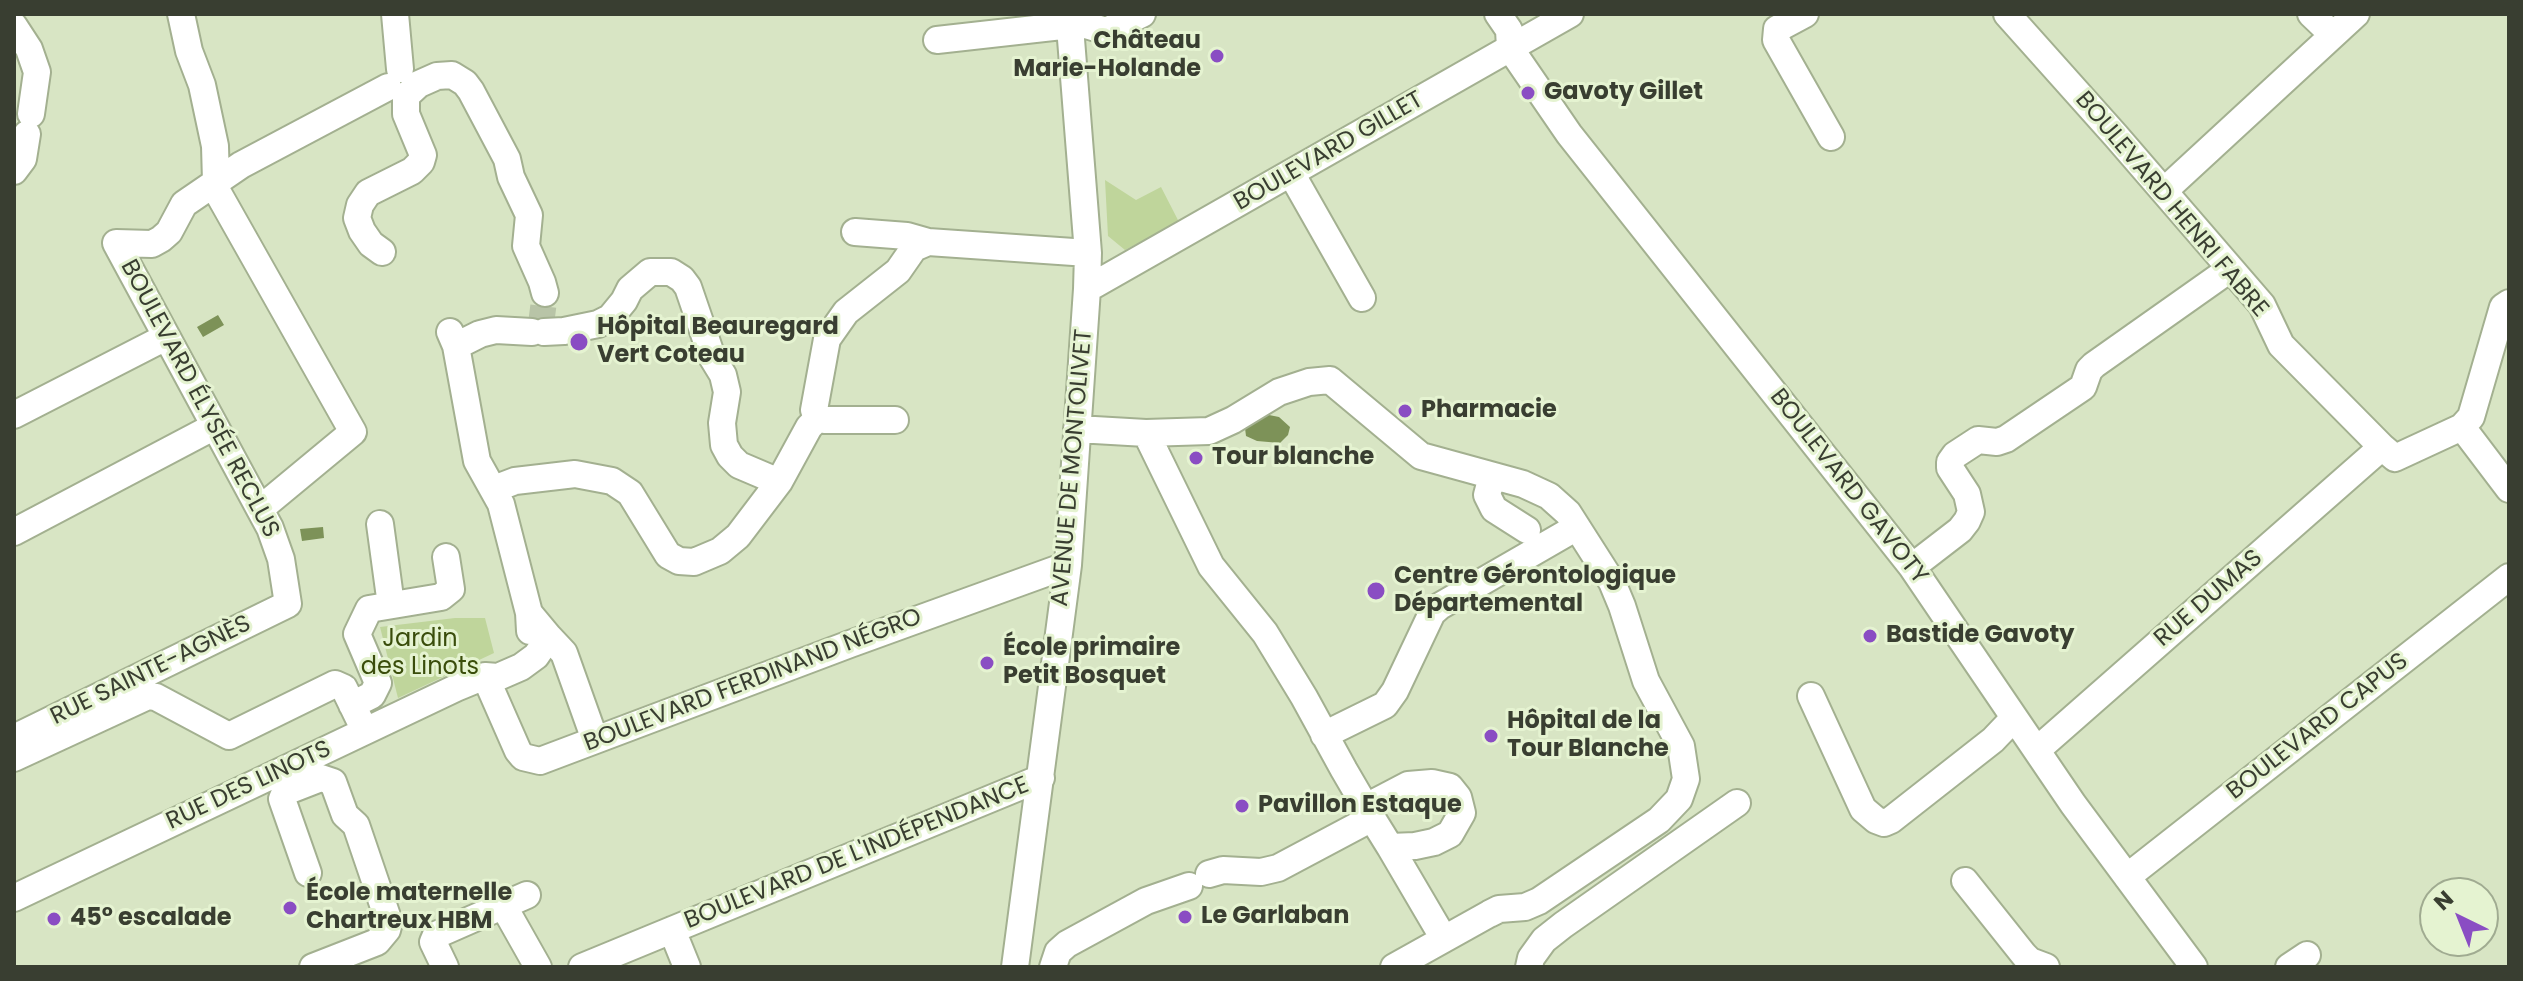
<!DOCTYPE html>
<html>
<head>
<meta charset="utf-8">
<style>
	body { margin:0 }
	#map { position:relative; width:2523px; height:981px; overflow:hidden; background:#d8e5c4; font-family:Poppins,sans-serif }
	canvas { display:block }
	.frame { position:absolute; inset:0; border:16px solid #393e31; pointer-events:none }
	.north { position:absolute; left:2419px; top:877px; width:80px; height:80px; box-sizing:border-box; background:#e5f3d1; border:2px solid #a0ab91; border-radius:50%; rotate:317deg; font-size:22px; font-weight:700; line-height:32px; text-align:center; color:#393e31 }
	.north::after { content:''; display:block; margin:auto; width:28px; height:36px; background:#8a4dc3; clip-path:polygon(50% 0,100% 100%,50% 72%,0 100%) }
</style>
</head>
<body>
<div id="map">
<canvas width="2523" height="981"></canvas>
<div class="frame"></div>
<div class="north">N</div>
</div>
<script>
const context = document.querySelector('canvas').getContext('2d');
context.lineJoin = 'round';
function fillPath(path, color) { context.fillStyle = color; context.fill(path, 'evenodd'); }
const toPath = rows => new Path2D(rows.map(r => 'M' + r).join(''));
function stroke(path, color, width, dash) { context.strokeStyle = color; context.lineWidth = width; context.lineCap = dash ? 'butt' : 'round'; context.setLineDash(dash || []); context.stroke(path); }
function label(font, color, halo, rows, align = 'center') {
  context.font = font + ' Poppins,sans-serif'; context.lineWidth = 6; context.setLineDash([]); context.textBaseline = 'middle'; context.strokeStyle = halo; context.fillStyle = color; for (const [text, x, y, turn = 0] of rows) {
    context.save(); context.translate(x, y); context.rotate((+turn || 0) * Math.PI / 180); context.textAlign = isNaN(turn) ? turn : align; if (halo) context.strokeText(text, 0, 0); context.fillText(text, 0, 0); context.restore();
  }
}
fillPath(toPath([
	[1105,180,1136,200,1161,187,1179,222,1125,250,1108,236],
	[455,618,485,618,494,653,398,698,380,627]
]), '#bfd59b');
fillPath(toPath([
	[218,315,224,325,203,337,197,327],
	[1264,414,1279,417,1290,427,1288,435,1280,443,1257,441,1246,436,1245,428,1252,419],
	[323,527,324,538,302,541,300,529]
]), '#7d9258');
stroke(toPath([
	[540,332,545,293]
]), '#b8c4a7', 26, [26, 13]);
const minor = toPath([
	[181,14,189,51,202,85,215,146,216,182],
	[395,14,400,69],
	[1498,14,1509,30,1510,48,1569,134,1912,567,2073,804,2194,967],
	[1805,14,1777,29,1776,40,1831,137],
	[2007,14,2116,136,2262,305,2281,345,2382,447,2395,458,2462,427,2509,489],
	[2311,14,2333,35],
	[1069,15,1086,25,1106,31,1142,14],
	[14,26,29,49,37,72,31,114],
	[937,40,1071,25],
	[14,171,23,159,27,134],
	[1291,173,1362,298],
	[213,184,353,432,260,509],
	[2164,191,2356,14],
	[855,232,907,236,928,242],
	[382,252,371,244,362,231,357,218,360,205,368,193,412,171,421,162,423,155,406,114,406,96,419,84,437,76,452,75,465,83,471,91,507,159,511,177,529,215,526,246,542,282,545,293],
	[1087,289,1570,14],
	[450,332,456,346,477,461,501,504,529,613,530,631],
	[544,332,564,331,598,324,610,318,624,301,630,289,650,272,671,272,682,279,688,287,712,357,723,375,727,392,722,423,724,445,730,456,739,465,779,482],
	[456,346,480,334,496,330,532,332],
	[14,415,166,337],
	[895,420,824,420,817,419,814,410,827,339,846,312,898,271,914,248,928,242,1088,253],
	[2462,427,2471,417,2503,307,2509,303],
	[1077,429,1146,433,1211,566,1265,633,1304,697,1344,770,1372,818,1390,847,1415,846,1434,842,1450,834,1462,813,1458,797,1450,787,1432,783,1408,785,1366,807],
	[1146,433,1209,431,1233,420,1279,392,1309,382,1330,380,1421,456,1523,484,1549,496,1568,513,1612,582,1622,606,1646,681,1681,746,1686,779,1679,799,1659,820,1539,901,1525,907,1499,909,1489,914,1394,967],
	[1492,476,1487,495,1494,509,1527,530],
	[494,489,515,481,575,474,612,481,630,493,668,555,679,561,694,562,720,551,738,536,779,482,809,427,817,419],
	[380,524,391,605],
	[14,532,215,426],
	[1912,567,1960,530,1967,521,1971,512,1967,494,1950,468,1950,462,1955,455,1978,440,1997,442,2006,439,2083,387,2089,370,2094,365,2230,269],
	[549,637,564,653,595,740],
	[485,676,518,751,523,757,540,761,850,644,1068,565],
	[1811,696,1863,809,1876,820,1884,823,1891,820,1993,740,2014,718],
	[352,705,372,695,378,683,357,634,369,609,441,597,451,589,446,557],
	[1324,735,1385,705,1395,691,1432,613,1440,606,1577,527],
	[14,738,288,604,281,559,270,528,116,243,152,244,161,239,169,232,184,204,241,165,388,87],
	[2037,750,2382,447],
	[14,758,148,696,156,697,229,736,335,684,344,688,365,731],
	[1390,847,1444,939],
	[308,873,282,799,285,792,321,778,333,782,345,815,356,825,389,922,387,930,377,942,313,967],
	[1209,874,1223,870,1261,872,1278,868,1372,818],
	[2127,877,2509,577],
	[1965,881,2024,955,2030,961,2046,967],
	[14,898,456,688,485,676,498,677,521,667,536,656,549,637,529,613],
	[503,905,538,967],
	[672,930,687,967],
	[445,967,433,942,436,935,527,895],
	[582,967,1041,778],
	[1015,967,1068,565,1087,289,1088,253,1069,14],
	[1053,967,1058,952,1067,944,1146,901,1189,886],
	[1529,967,1531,958,1544,940,1563,925,1737,803],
	[2289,967,2307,955]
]);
stroke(minor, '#a3b090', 30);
stroke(minor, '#fff', 26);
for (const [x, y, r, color] of [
	[1217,56,8,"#8a4dc3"],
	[1528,93,8,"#8a4dc3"],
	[579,342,10,"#8a4dc3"],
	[1405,411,8,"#8a4dc3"],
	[1196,458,8,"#8a4dc3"],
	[1376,591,10,"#8a4dc3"],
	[1870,636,8,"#8a4dc3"],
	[987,663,8,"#8a4dc3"],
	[1491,736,8,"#8a4dc3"],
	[1242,806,8,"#8a4dc3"],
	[290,908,8,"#8a4dc3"],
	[1185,917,8,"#8a4dc3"],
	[54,919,8,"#8a4dc3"]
]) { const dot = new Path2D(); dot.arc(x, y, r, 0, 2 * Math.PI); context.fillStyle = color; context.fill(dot); stroke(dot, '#e5f3d1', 3); }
label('bold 24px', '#393e31', '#e5f3d1', [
	["Château",1201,42,"right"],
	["Marie-Holande",1201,70,"right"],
	["Gavoty Gillet",1544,93],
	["Hôpital Beauregard",597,328],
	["Vert Coteau",597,356],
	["Pharmacie",1421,411],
	["Tour blanche",1212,458],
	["Centre Gérontologique",1394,577],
	["Départemental",1394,605],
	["Bastide Gavoty",1886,636],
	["École primaire",1003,649],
	["Petit Bosquet",1003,677],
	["Hôpital de la",1507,722],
	["Tour Blanche",1507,750],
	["Pavillon Estaque",1258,806],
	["École maternelle",306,894],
	["Chartreux HBM",306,922],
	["Le Garlaban",1201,917],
	["45° escalade",70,919]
], 'left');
label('24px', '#393e31', '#e5f3d1', [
	["BOULEVARD GILLET",1329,152,-30],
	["BOULEVARD HENRI FABRE",2171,205,50],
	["BOULEVARD ÉLYSÉE RECLUS",199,399,62],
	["AVENUE DE MONTOLIVET",1073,468,-85],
	["BOULEVARD GAVOTY",1848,487,52],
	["RUE DUMAS",2209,599,-41],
	["RUE SAINTE-AGNÈS",151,671,-26],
	["BOULEVARD FERDINAND NÉGRO",753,681,-21],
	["BOULEVARD CAPUS",2318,727,-38],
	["RUE DES LINOTS",249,786,-25],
	["BOULEVARD DE L'INDÉPENDANCE",857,854,-22]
]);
label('24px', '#3a4d0b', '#e5f3d1', [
	["Jardin",420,640],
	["des Linots",420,668]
]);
</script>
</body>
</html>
